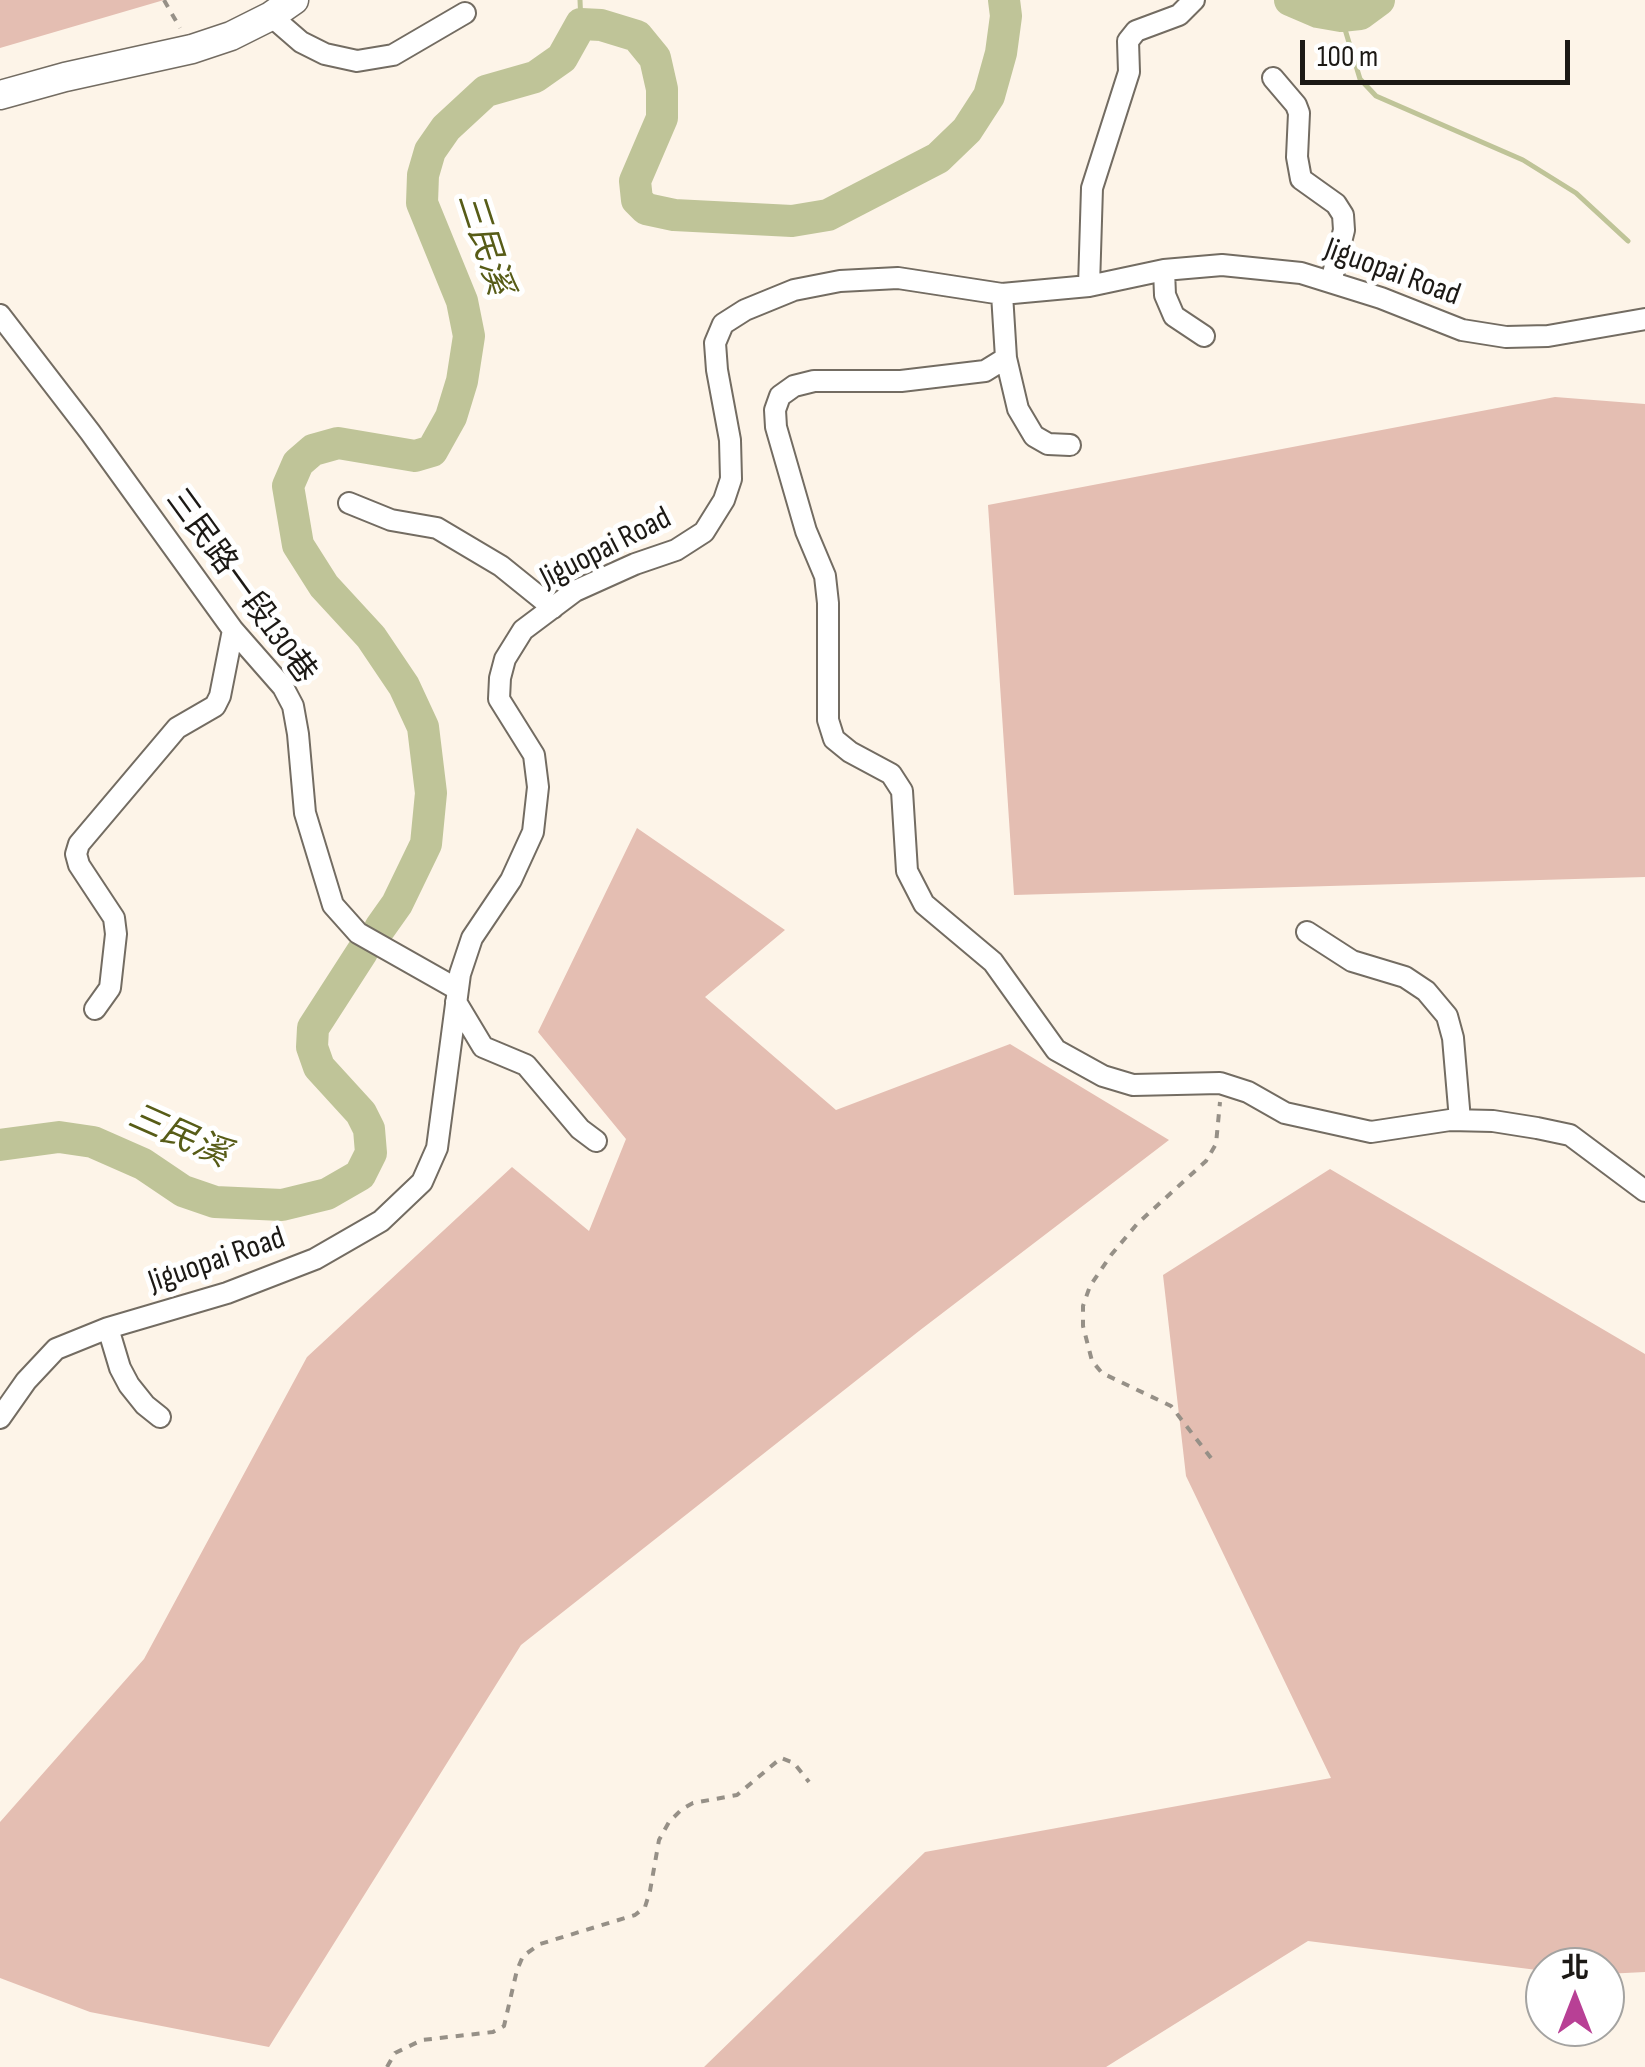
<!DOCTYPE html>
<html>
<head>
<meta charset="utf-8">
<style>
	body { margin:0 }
	#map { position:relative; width:1645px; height:2067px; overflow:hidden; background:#fdf4e8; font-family:"Sofia Sans Condensed","Noto Sans TC",sans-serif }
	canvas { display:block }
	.north { position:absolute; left:1525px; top:1947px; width:100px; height:100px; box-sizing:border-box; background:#fff; border:2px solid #a4a3a1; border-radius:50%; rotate:0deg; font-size:28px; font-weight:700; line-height:40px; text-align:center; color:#1c1915 }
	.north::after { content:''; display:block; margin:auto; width:35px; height:45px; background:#b84095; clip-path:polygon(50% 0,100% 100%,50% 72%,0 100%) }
	.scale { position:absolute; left:1300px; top:40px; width:270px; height:45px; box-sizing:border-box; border:5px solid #1c1915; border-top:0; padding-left:12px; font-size:30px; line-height:35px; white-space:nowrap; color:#1c1915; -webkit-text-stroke:8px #fff; paint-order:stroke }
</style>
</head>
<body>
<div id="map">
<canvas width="1645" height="2067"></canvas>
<div class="north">北</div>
<div class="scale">100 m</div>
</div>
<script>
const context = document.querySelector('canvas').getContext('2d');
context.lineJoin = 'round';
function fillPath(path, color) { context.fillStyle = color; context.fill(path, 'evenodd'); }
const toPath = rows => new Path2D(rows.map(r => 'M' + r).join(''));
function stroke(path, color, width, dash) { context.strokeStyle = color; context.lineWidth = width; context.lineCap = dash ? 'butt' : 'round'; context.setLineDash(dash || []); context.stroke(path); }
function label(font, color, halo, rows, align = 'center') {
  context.font = font + ' "Sofia Sans Condensed","Noto Sans TC",sans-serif'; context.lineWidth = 10; context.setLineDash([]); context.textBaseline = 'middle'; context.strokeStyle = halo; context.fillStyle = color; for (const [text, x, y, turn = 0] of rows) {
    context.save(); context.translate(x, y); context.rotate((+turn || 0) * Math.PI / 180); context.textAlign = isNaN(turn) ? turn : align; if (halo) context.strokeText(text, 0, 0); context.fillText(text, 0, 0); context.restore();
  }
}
fillPath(toPath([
	[0,0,164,0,0,48],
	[1555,397,1645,404,1645,877,1014,895,988,505],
	[637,828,785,930,705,997,836,1110,1010,1044,1169,1140,919,1331,521,1645,269,2047,90,2012,0,1978,0,1822,144,1659,307,1357,512,1167,589,1231,626,1139,538,1032],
	[1330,1169,1645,1354,1645,1972,1605,1974,1605,1967,1545,1967,1545,1971,1308,1941,1106,2067,704,2067,925,1852,1331,1778,1186,1476,1163,1275]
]), '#e4beb2');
stroke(toPath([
	[580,0,581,24],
	[1341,16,1360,79,1376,96,1523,160,1576,193,1628,241]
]), '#bfc498', 5);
stroke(toPath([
	[1290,0,1318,12,1341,16,1360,14,1379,0],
	[380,928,397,904,426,844,431,793,423,727,404,686,371,637,324,586,298,545,288,486,298,463,313,450,338,443,415,456,432,451,451,417,462,381,469,336,462,301,422,203,423,175,430,151,446,128,486,91,535,77,562,58,581,24,601,25,637,36,655,58,662,89,662,118,635,181,637,200,646,209,674,215,792,221,828,215,938,158,967,130,989,96,1001,53,1006,16,1004,0],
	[0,1145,59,1137,93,1142,143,1164,183,1191,215,1202,282,1205,327,1194,360,1175,371,1153,369,1129,361,1113,319,1067,312,1047,313,1028,362,952]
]), '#bfc498', 32);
const minor = toPath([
	[271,16,301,42,325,54,357,61,393,55,465,13],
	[1273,78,1296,105,1299,113,1297,157,1301,179,1336,204,1343,215,1344,230,1331,282],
	[1164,270,1165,295,1174,316,1204,336],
	[1089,286,1092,188,1129,72,1128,41,1136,31,1179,15,1194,0],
	[1002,294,1006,358,985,371,901,381,814,381,794,386,780,396,775,410,776,427,806,531,825,576,828,603,828,720,834,739,850,752,891,774,902,791,907,871,924,904,993,962,1056,1050,1103,1076,1133,1085,1220,1083,1248,1092,1285,1113,1371,1132,1450,1120,1493,1121,1537,1128,1570,1135,1645,1191],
	[0,315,90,432,233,630,283,687,293,706,298,734,305,813,333,905,358,933,457,989],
	[1006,358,1018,409,1034,436,1048,444,1070,445],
	[349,503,391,520,437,528,501,566,553,608],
	[1307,932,1352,961,1405,977,1426,991,1447,1016,1453,1038,1460,1120],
	[456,1002,483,1047,526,1065,580,1129,596,1141],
	[95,1009,110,988,116,934,114,918,79,865,76,854,79,844,177,728,215,706,220,696,233,630],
	[108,1328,120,1368,129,1385,145,1405,160,1417],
	[0,1418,26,1381,56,1349,108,1328,227,1293,315,1259,381,1221,422,1182,437,1148,460,974,472,938,511,880,533,832,538,787,534,755,499,699,500,678,505,659,523,630,575,591,635,564,676,550,704,532,724,500,731,479,730,440,717,370,715,343,723,324,745,310,794,290,840,281,898,278,1002,294,1089,286,1164,270,1222,265,1301,273,1381,298,1462,330,1506,337,1548,336,1645,319]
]);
const major = toPath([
	[0,95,65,77,192,49,231,36,271,16,294,0]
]);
stroke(minor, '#736c62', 24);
stroke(major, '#736c62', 31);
stroke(toPath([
	[164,0,180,28],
	[1211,1458,1171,1406,1102,1373,1092,1361,1083,1326,1083,1306,1090,1286,1111,1255,1137,1224,1206,1161,1216,1144,1220,1102],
	[387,2067,395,2053,422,2040,493,2032,504,2026,517,1970,523,1956,540,1944,635,1915,645,1907,650,1891,659,1840,669,1822,682,1809,693,1803,737,1795,781,1758,794,1763,809,1782]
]), '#969087', 4, [8, 8]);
stroke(minor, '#fff', 20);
stroke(major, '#fff', 28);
label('32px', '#1c1915', '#fff', [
	["Jiguopai Road",1392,273,20],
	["Jiguopai Road",606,549,-27],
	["三民路一段130巷",240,587,54],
	["Jiguopai Road",217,1261,-19]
]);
label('italic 35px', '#575c17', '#fff', [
	["三民溪",483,244,72],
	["三民溪",178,1137,24]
]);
</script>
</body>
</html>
